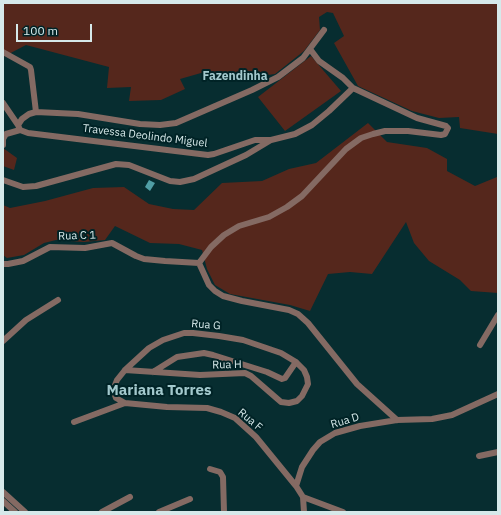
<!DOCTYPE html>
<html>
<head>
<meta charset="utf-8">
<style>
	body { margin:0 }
	#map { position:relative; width:501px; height:515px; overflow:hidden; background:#072d30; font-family:"IBM Plex Sans",sans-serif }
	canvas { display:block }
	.frame { position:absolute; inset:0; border:4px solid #d6e9ea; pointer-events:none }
	.scale { position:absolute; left:16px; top:24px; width:76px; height:18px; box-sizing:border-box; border:2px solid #d6e9ea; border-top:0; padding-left:5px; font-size:12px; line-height:14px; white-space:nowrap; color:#d6e9ea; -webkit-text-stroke:3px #002326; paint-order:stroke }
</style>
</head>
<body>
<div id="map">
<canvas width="501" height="515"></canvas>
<div class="frame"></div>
<div class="scale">100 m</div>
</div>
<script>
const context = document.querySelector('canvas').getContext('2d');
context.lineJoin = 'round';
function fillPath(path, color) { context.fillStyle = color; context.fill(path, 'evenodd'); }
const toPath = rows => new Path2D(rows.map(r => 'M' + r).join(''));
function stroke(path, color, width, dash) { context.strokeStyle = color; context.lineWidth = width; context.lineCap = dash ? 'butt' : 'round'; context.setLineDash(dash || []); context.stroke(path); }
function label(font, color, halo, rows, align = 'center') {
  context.font = font + ' "IBM Plex Sans",sans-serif'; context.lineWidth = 4; context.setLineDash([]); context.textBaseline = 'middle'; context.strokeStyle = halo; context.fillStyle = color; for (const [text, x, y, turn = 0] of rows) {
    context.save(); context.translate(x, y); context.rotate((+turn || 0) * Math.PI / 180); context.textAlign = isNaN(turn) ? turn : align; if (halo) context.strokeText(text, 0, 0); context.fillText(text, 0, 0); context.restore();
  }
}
fillPath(toPath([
	[3,3,498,3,498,134,460,128,459,117,439,118,412,111,358,86,334,43,344,36,333,13,327,12,319,17,320,30,304,51,275,74,239,79,201,73,180,79,185,89,161,100,129,101,131,87,107,88,109,67,26,45,3,57],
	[311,56,341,91,285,131,258,97],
	[368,123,387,142,427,148,447,159,447,171,475,186,497,177,498,175,498,293,471,291,460,280,429,261,414,243,406,222,372,274,350,272,328,274,310,311,290,305,230,294,215,285,207,269,202,250,179,244,150,243,115,226,105,240,84,242,56,240,44,243,24,255,7,258,3,255,3,205,10,208,45,201,93,188,124,187,149,204,173,209,194,210,222,183,262,181,289,169,316,163],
	[3,148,17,158,14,170,3,166]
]), '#55271c');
fillPath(toPath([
	[149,180,155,183,150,191,145,187]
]), '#509ea5');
stroke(toPath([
	[310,49,319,61,343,78,353,88],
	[3,52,30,67,31,70,36,112],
	[3,103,18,125,20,130,28,133,208,155,214,154,255,140,270,140],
	[18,125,22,119,29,114,36,112,78,114,140,124,160,125,176,123,252,90,278,77,303,58,324,30],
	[3,145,3,139,6,134,20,130],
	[3,180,23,187,36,186,116,164,129,165,170,181,180,182,194,179,246,155,271,140,295,134,312,125,329,111,353,88,417,118,446,126,448,128,445,134,441,135,408,131,385,131,373,134,361,138,346,149,302,196,287,207,269,217,239,226,224,235,211,247,199,263],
	[199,263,209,285,215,291,223,296,242,301,289,310,298,314,308,323,357,384,397,420],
	[3,264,8,264,23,261,50,247,85,248,112,243,136,256,144,259,165,261,199,263],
	[3,341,26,320,58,300],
	[480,345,498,315],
	[125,370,200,375,245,373,251,376,281,402,289,403,297,401,302,396,308,384,307,377,304,370,296,362,281,353,243,340,219,336,193,333,184,333,163,340,149,348,125,370,117,380,113,390,116,398,125,403,167,407,207,408,221,412,235,418,256,437,296,486,303,497,304,512],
	[153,372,177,357,204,353,213,355,267,372,282,379,285,378,296,362],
	[74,422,125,403],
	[479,456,498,452],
	[210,469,220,472,223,477,224,512],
	[296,486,302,467,313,450,320,442,335,433,360,426,397,420,432,419,452,415,498,394],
	[3,492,25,512],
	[303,497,343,512],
	[3,501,15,512],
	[102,512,130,497],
	[159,512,190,499]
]), '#846a63', 6);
label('11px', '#d6e9ea', '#002326', [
	["Travessa Deolindo Miguel",145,136,7],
	["Rua C 1",77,236,-2],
	["Rua G",206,325,5],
	["Rua H",227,365,-1],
	["Rua F",250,420,40],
	["Rua D",345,421,-17]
]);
label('bold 12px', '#a3c9cd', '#002326', [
	["Fazendinha",235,77]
]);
label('bold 15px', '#a3c9cd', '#002326', [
	["Mariana Torres",159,391]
]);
</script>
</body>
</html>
